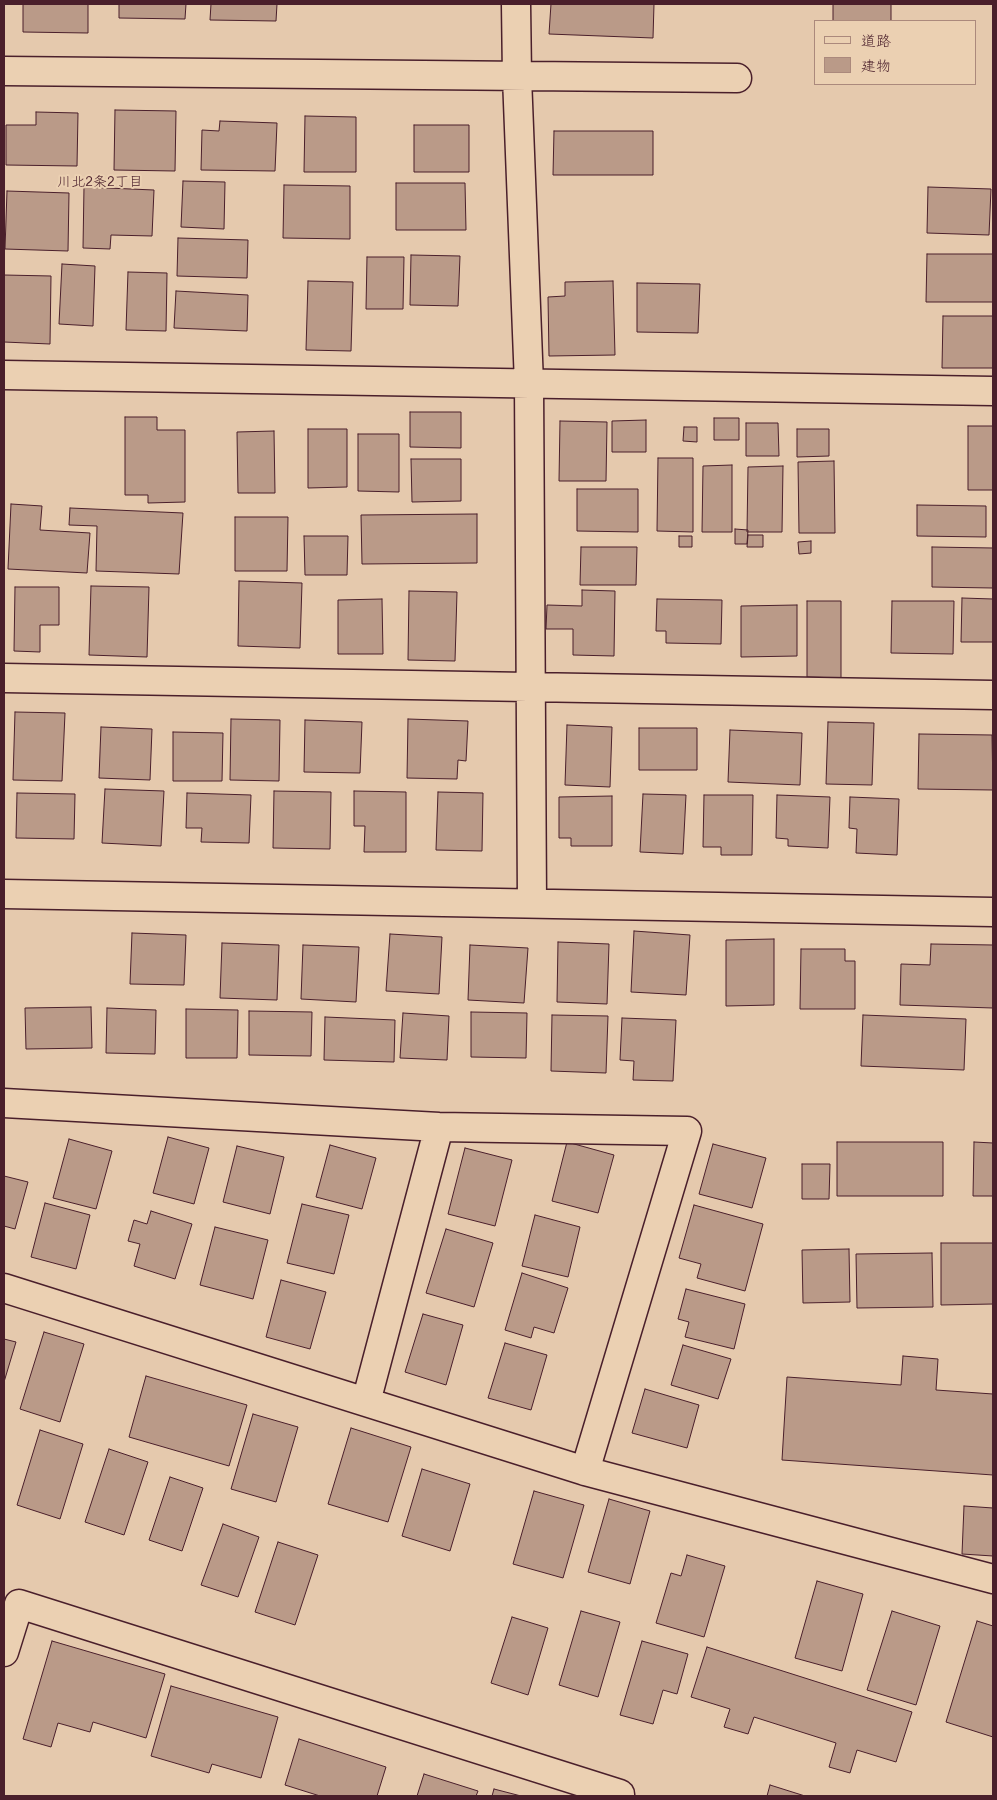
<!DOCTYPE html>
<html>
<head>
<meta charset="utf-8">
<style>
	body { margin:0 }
	#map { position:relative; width:997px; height:1800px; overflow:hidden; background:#e5c9ad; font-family:Mali,"Klee One",sans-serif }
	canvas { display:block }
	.frame { position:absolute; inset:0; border:5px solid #4a1f2b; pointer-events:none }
	.legend { position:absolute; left:814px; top:20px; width:162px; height:65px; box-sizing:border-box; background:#ebd0b2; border:1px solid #ab897c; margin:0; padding:6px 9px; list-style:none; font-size:15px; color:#4a1f2b }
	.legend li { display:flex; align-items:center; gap:10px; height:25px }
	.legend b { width:25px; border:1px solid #ab897c }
</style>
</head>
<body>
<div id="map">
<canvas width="997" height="1800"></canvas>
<div class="frame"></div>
<ul class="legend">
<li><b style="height:6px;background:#ebd0b2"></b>道路</li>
<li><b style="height:14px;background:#ba9a88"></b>建物</li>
</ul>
</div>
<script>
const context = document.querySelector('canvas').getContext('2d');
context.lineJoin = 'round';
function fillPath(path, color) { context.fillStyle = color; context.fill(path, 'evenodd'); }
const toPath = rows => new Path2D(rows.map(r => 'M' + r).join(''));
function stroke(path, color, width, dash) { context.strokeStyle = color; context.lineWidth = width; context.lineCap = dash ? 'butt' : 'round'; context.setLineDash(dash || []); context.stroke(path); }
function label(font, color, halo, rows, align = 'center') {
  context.font = font + ' Mali,"Klee One",sans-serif'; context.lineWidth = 4; context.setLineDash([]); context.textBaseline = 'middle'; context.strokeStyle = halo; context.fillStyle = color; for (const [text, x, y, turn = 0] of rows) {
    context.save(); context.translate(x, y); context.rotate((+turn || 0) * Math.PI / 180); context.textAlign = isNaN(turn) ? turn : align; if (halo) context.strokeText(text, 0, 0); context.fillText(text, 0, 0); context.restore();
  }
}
const building = toPath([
	[23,4,88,4,88,33,23,32,23,4],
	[119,4,186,4,185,19,119,18,119,4],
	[211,4,277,4,276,21,210,20,211,4],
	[551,4,654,4,653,38,549,34,551,4],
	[833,4,891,4,891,21,833,21,833,4],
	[115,110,176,111,175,171,114,170,115,110],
	[36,112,78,113,77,166,6,165,6,125,36,125,36,112],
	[305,116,356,117,356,172,304,172,305,116],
	[220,121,277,123,275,171,201,170,202,130,219,131,220,121],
	[414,125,469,125,469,172,414,172,414,125],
	[554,131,653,131,653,175,553,175,554,131],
	[183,181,225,182,224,229,181,227,183,181],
	[396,183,465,183,466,230,396,230,396,183],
	[284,185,350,186,350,239,283,238,284,185],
	[84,187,154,190,152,236,111,235,110,249,83,248,84,187],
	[928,187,991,189,989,235,927,233,928,187],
	[7,191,69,193,68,251,5,249,7,191],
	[178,238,248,240,247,278,177,276,178,238],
	[927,254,993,254,993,302,926,302,927,254],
	[411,255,460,256,458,306,410,305,411,255],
	[367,257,404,257,403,309,366,309,367,257],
	[62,264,95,266,93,326,59,324,62,264],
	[128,272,167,273,166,331,126,330,128,272],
	[4,275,51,276,50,344,4,342,4,275],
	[308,281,353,282,351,351,306,350,308,281],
	[613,281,615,355,549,356,548,297,565,296,565,282,613,281],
	[637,283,700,284,698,333,637,332,637,283],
	[176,291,248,295,247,331,174,328,176,291],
	[943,316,993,316,993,368,942,368,943,316],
	[410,412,461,412,461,448,410,447,410,412],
	[125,417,157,417,157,430,185,430,185,502,148,503,148,495,125,495,125,417],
	[714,418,739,418,739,440,714,440,714,418],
	[646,420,646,452,612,452,612,421,646,420],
	[560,421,607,422,606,481,559,481,560,421],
	[746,423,778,423,779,456,746,456,746,423],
	[968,426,993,426,993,490,968,490,968,426],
	[684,427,697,427,697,442,683,441,684,427],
	[308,429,347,429,347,487,308,488,308,429],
	[797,429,829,429,829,456,797,457,797,429],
	[274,431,275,493,238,493,237,432,274,431],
	[358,434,399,434,399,492,358,491,358,434],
	[658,458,693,458,693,532,657,531,658,458],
	[411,459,461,459,461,501,412,502,411,459],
	[834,461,835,533,799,533,798,462,834,461],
	[732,465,732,532,702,532,703,466,732,465],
	[783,466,782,532,747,532,748,467,783,466],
	[577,489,638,489,638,532,577,531,577,489],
	[11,504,42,506,40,530,90,533,87,573,8,569,11,504],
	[917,505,986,506,986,537,917,536,917,505],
	[70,508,183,513,179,574,96,571,97,526,69,525,70,508],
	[477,514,477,563,362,564,361,515,477,514],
	[235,517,288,517,287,571,235,571,235,517],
	[735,529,748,530,747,544,735,544,735,529],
	[748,535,763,535,763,547,747,547,748,535],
	[304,536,348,536,347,575,305,575,304,536],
	[679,536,692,536,692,547,679,547,679,536],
	[811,541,811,553,799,554,798,542,811,541],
	[581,547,637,547,636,585,580,585,581,547],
	[932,547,993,548,993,588,932,587,932,547],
	[239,581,302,583,300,648,238,646,239,581],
	[91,586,149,587,147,657,89,655,91,586],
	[15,587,59,587,59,625,40,625,40,652,14,651,15,587],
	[582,590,615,591,614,656,573,655,573,629,546,629,547,605,582,606,582,590],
	[409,591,457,592,455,661,408,660,409,591],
	[962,598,993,599,993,642,961,642,962,598],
	[382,599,383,654,338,654,338,600,382,599],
	[657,599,722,600,721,644,666,643,666,631,656,631,657,599],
	[807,601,841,601,841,678,807,677,807,601],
	[892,601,954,601,953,654,891,653,892,601],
	[797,605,797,656,741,657,741,606,797,605],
	[15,712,65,713,62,781,13,780,15,712],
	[231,719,280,720,279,781,230,780,231,719],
	[408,719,468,721,466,761,458,760,457,779,407,778,408,719],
	[305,720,362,722,360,773,304,772,305,720],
	[828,722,874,723,872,785,826,784,828,722],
	[567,725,612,727,610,787,565,785,567,725],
	[101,727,152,729,150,780,99,778,101,727],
	[639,728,697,728,697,770,639,770,639,728],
	[730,730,802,733,800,785,728,782,730,730],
	[173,732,223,733,222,781,173,781,173,732],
	[919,734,992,735,993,790,918,789,919,734],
	[105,789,164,791,161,846,102,843,105,789],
	[274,791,331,792,330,849,273,848,274,791],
	[354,791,406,792,406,852,364,852,365,826,354,826,354,791],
	[438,792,483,793,482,851,436,850,438,792],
	[17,793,75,794,74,839,16,838,17,793],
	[187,793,251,795,249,843,201,842,202,828,186,828,187,793],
	[643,794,686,795,683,854,640,852,643,794],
	[704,795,753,795,752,855,721,855,721,847,703,847,704,795],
	[777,795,830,797,828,848,788,846,788,839,776,838,777,795],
	[612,796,612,846,571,846,571,838,559,838,559,797,612,796],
	[850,797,899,799,897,855,856,853,857,829,849,828,850,797],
	[634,931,690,935,686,995,631,992,634,931],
	[132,933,186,935,184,985,130,984,132,933],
	[390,934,442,937,439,994,386,991,390,934],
	[774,939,774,1005,726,1006,726,940,774,939],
	[558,942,609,944,607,1004,557,1002,558,942],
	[222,943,279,945,277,1000,220,998,222,943],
	[931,944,993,945,993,1008,900,1005,901,964,930,965,931,944],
	[303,945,359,947,356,1002,301,999,303,945],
	[470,945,528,948,524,1003,468,1000,470,945],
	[801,949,845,949,845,961,855,961,855,1009,800,1009,801,949],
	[91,1007,92,1048,26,1049,25,1008,91,1007],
	[107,1008,156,1010,155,1054,106,1053,107,1008],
	[186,1009,238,1010,237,1058,186,1058,186,1009],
	[249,1011,312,1012,311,1056,249,1055,249,1011],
	[471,1012,527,1013,526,1058,471,1057,471,1012],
	[403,1013,449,1016,447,1060,400,1058,403,1013],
	[552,1015,608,1016,606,1073,551,1071,552,1015],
	[863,1015,966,1019,964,1070,861,1066,863,1015],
	[325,1017,395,1020,394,1062,324,1060,325,1017],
	[622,1018,676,1020,673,1081,633,1080,634,1061,620,1060,622,1018],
	[168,1137,209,1148,194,1204,153,1193,168,1137],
	[69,1139,112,1151,96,1209,53,1198,69,1139],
	[567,1142,614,1155,598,1213,552,1201,567,1142],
	[837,1142,943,1142,943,1196,837,1196,837,1142],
	[974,1142,993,1143,993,1196,973,1196,974,1142],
	[713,1144,766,1158,752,1208,699,1194,713,1144],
	[330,1145,376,1158,362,1209,316,1197,330,1145],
	[237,1146,284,1157,270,1214,223,1202,237,1146],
	[465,1148,512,1160,495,1226,448,1214,465,1148],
	[802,1164,830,1164,829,1199,802,1199,802,1164],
	[4,1176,28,1182,15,1229,4,1226,4,1176],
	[45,1203,90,1215,76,1269,31,1257,45,1203],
	[302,1204,349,1215,334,1274,287,1263,302,1204],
	[694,1205,763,1224,745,1291,697,1278,701,1264,679,1258,694,1205],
	[151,1211,192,1224,175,1279,134,1266,140,1244,128,1241,134,1220,147,1224,151,1211],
	[535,1215,580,1227,568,1277,522,1266,535,1215],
	[215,1227,268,1240,253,1299,200,1285,215,1227],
	[446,1229,493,1243,474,1307,426,1293,446,1229],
	[941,1243,993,1243,993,1304,941,1305,941,1243],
	[849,1249,850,1302,803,1303,802,1250,849,1249],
	[932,1253,933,1307,857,1308,856,1254,932,1253],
	[522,1273,568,1288,554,1333,534,1327,531,1338,505,1330,522,1273],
	[281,1280,326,1292,310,1349,266,1337,281,1280],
	[686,1289,745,1304,734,1349,685,1337,689,1322,678,1319,686,1289],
	[423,1314,463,1325,446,1385,405,1372,423,1314],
	[44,1332,84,1344,60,1422,20,1409,44,1332],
	[4,1339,16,1342,4,1382,4,1339],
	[505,1343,547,1355,531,1410,488,1398,505,1343],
	[683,1345,731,1359,718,1399,671,1385,683,1345],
	[903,1356,938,1359,936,1390,993,1394,993,1475,782,1460,787,1377,901,1385,903,1356],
	[146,1376,247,1405,229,1466,129,1437,146,1376],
	[645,1389,699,1405,687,1448,632,1433,645,1389],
	[253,1414,298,1427,276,1502,231,1489,253,1414],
	[351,1428,411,1447,388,1522,328,1504,351,1428],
	[40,1430,83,1444,60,1519,17,1505,40,1430],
	[109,1449,148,1462,124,1535,85,1522,109,1449],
	[422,1469,470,1484,450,1551,402,1536,422,1469],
	[170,1477,203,1488,182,1551,149,1540,170,1477],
	[534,1491,584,1505,563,1578,513,1564,534,1491],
	[609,1499,650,1511,630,1584,588,1572,609,1499],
	[964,1506,993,1508,993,1556,962,1554,964,1506],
	[223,1524,259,1537,238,1597,201,1585,223,1524],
	[278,1542,318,1555,295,1625,255,1612,278,1542],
	[687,1555,725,1566,704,1637,656,1623,671,1573,681,1576,687,1555],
	[817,1581,863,1594,842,1671,795,1658,817,1581],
	[581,1611,620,1622,598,1697,559,1685,581,1611],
	[892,1611,940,1626,916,1705,867,1690,892,1611],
	[512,1617,548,1628,528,1695,491,1683,512,1617],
	[977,1621,993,1626,993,1737,946,1722,977,1621],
	[52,1641,165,1674,146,1738,93,1722,90,1732,58,1723,51,1747,23,1739,52,1641],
	[642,1641,688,1654,677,1694,663,1690,653,1724,620,1715,642,1641],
	[707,1647,912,1712,896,1762,857,1750,850,1773,829,1767,836,1743,754,1717,748,1734,724,1727,730,1709,691,1697,707,1647],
	[171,1686,278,1717,261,1778,212,1764,209,1773,151,1756,171,1686],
	[299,1739,386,1767,377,1796,320,1796,285,1785,299,1739],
	[424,1774,478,1791,476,1796,417,1796,424,1774],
	[770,1785,805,1796,767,1796,770,1785],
	[494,1789,521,1796,492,1796,494,1789]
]);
fillPath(building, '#ba9a88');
stroke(building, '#4a1f2b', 1);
const street = toPath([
	[516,4,517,77,529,384,532,903],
	[4,71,737,78],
	[4,375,993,391],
	[4,678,993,695],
	[4,894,993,912],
	[4,1103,439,1127,687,1131,585,1471],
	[4,1288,585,1471,993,1579],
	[366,1402,439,1127],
	[4,1652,19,1604,620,1794,620,1796]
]);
stroke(street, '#4a1f2b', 31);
stroke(street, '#ebd0b2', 28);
label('14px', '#4a1f2b', '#ebd0b2', [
	["川北2条2丁目",100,182]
]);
</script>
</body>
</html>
